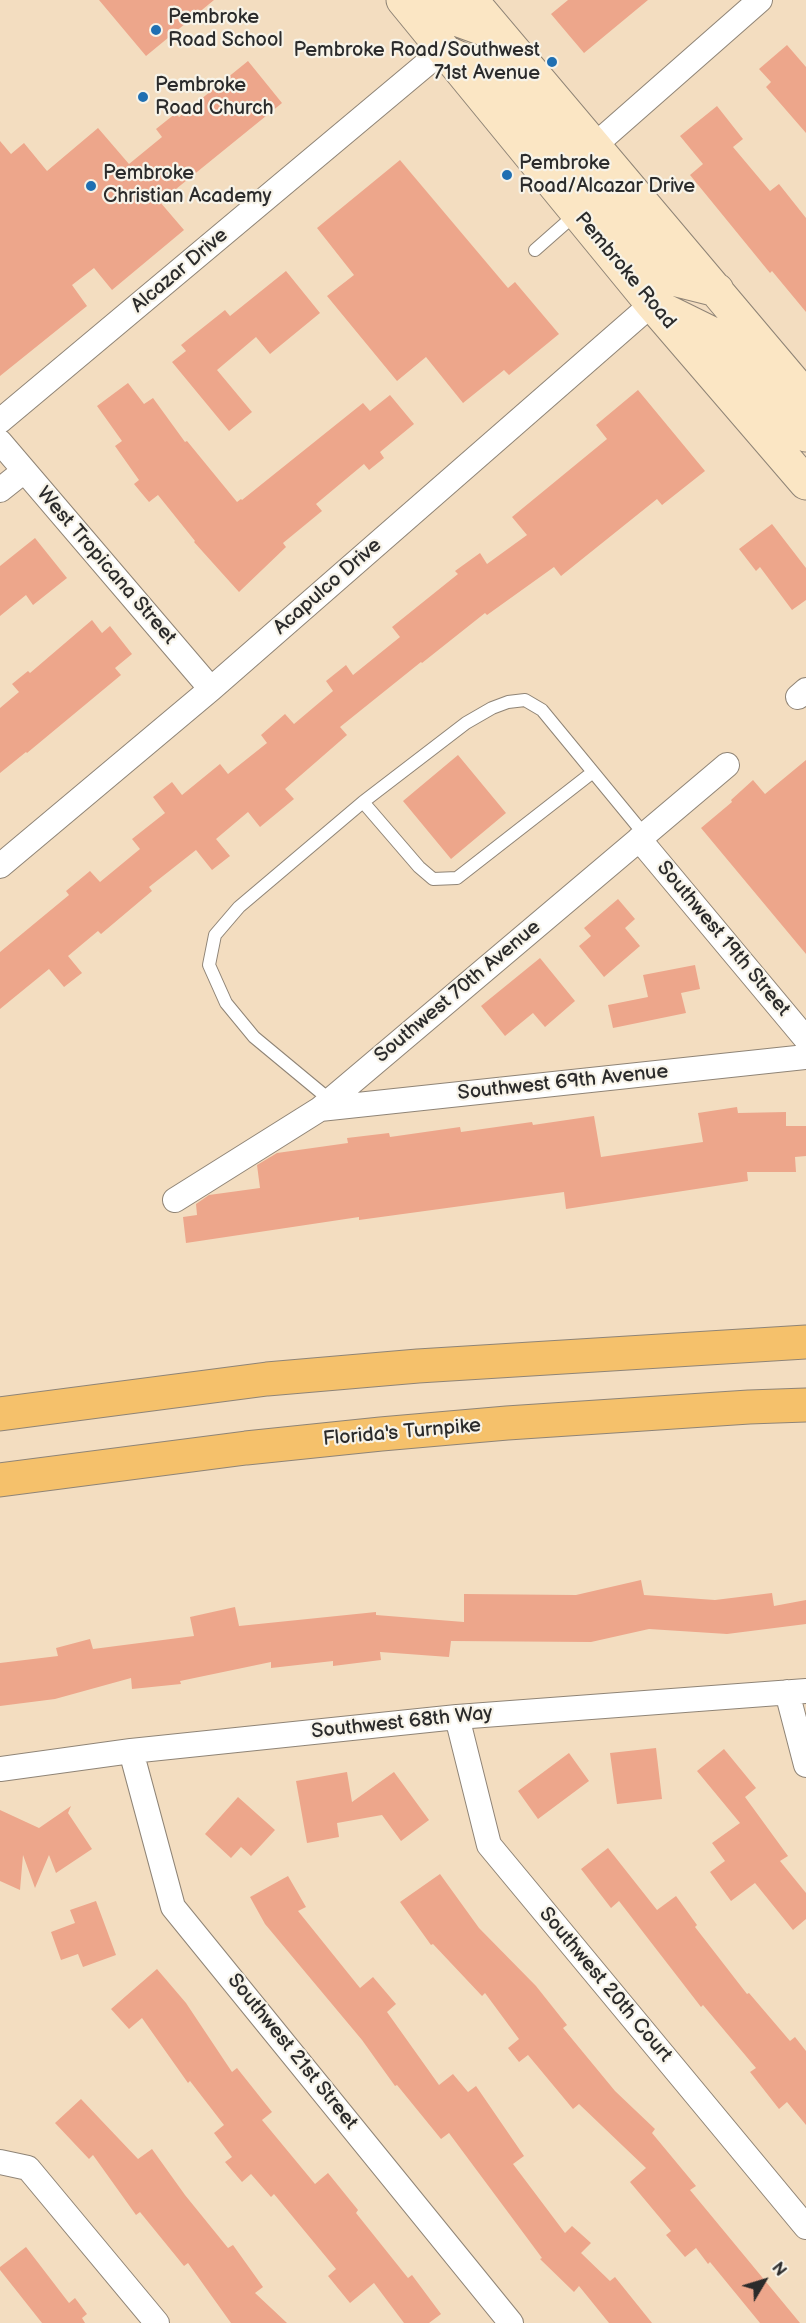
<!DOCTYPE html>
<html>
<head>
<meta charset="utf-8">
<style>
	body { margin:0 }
	#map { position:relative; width:806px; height:2323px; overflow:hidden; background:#f3ddc0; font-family:"Balsamiq Sans",sans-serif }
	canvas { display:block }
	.north { position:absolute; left:734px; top:2251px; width:60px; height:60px; -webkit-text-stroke:4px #f7f3e8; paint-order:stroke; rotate:52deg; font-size:16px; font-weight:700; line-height:24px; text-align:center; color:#2b2b2b }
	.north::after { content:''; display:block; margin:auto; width:21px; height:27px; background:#2b2b2b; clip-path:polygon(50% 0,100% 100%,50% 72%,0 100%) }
</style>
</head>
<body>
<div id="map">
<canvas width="806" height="2323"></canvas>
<div class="north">N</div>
</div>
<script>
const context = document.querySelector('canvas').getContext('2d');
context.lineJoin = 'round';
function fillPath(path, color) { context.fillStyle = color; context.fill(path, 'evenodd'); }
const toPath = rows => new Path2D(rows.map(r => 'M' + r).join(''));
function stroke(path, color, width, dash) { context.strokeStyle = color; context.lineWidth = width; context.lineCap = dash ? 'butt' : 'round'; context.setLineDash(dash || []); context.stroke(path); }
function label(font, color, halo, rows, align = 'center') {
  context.font = font + ' "Balsamiq Sans",sans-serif'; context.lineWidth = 4.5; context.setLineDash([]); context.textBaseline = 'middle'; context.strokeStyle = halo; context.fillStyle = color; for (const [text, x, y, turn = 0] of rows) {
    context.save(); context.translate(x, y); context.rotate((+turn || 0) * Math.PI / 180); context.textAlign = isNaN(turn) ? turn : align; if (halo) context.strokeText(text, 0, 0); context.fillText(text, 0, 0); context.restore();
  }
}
fillPath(toPath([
	[99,0,214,0,146,56],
	[568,0,648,0,584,53,551,14],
	[787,45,806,67,806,133,766,87,771,82,759,69],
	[248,61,282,103,160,202,184,230,112,290,94,268,72,285,87,306,0,376,0,141,11,154,24,143,47,171,98,128,129,164,162,137,156,129,176,113,179,117],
	[717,106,743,139,733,147,770,191,779,184,806,218,806,312,772,271,770,273,690,175,703,164,680,136],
	[400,160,508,288,515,282,559,334,509,375,504,370,463,403,426,357,397,381,327,296,354,275,317,228],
	[286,271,320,313,270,354,256,337,217,370,252,412,229,431,172,362,186,351,181,345,225,310,230,316],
	[128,383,144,404,153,398,185,442,187,441,237,502,241,499,242,500,363,403,370,411,390,395,414,424,380,452,384,458,369,470,364,464,316,504,322,511,283,543,286,547,239,592,194,542,195,541,158,495,149,502,134,484,139,480,115,446,122,441,97,406],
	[638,390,705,471,662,505,657,499,561,576,554,567,487,615,485,613,422,663,421,662,340,727,347,735,285,789,294,799,260,827,248,812,216,839,230,856,212,870,196,850,149,887,152,891,101,934,98,931,68,956,82,973,64,987,49,969,0,1009,0,952,69,895,66,891,90,871,100,882,140,849,132,839,165,813,153,797,172,782,182,795,220,764,228,774,267,743,261,735,285,714,294,724,333,691,326,681,346,665,353,675,400,637,392,627,458,574,455,571,480,553,487,564,527,535,512,517,607,439,596,425],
	[772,524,806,568,806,600,792,610,760,567,756,571,739,549],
	[35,538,67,578,33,605,26,595,0,616,0,566],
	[92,620,102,633,110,626,132,654,115,668,121,675,27,753,26,752,0,773,0,708,19,692,12,684,28,671,30,673],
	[458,755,506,813,451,859,403,801],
	[806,760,806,954,701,828,732,802,731,800,753,780,765,794],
	[618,899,635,919,625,928,640,946,604,977,579,946,591,936,584,928],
	[540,958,575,1001,545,1027,533,1013,505,1036,481,1006],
	[695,965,700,989,681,993,686,1013,613,1028,608,1005,648,997,643,975],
	[737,1107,738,1113,786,1112,786,1126,806,1126,806,1156,795,1157,796,1172,747,1172,748,1181,566,1209,564,1192,359,1220,359,1217,186,1243,183,1217,197,1215,196,1204,209,1195,260,1188,257,1165,277,1153,348,1143,347,1138,389,1133,390,1137,460,1127,461,1132,532,1122,533,1125,594,1116,601,1157,703,1142,698,1113],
	[641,1580,644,1595,715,1600,772,1593,774,1606,806,1600,806,1624,727,1634,649,1629,591,1642,451,1641,449,1657,380,1652,381,1660,333,1666,333,1661,271,1668,271,1662,180,1681,181,1684,132,1689,131,1678,55,1699,0,1706,0,1663,58,1656,56,1648,90,1639,93,1649,194,1636,190,1617,235,1607,239,1626,376,1612,376,1615,464,1622,464,1594,576,1595],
	[656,1748,662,1799,617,1804,610,1753],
	[724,1749,756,1788,745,1797,788,1856,780,1861,806,1893,806,1919,793,1930,755,1883,731,1901,710,1872,725,1861,712,1843,740,1823,697,1771],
	[569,1753,589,1781,538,1819,518,1791],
	[347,1772,352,1802,394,1772,429,1820,401,1841,382,1815,337,1823,339,1837,307,1843,296,1781],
	[238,1797,275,1830,251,1856,241,1847,231,1858,205,1834],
	[71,1806,68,1813,92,1849,56,1873,49,1855,35,1888,23,1855,20,1890,0,1881,0,1810,39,1828],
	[608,1848,657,1910,676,1896,697,1925,695,1927,747,1994,749,1993,790,2041,795,2037,806,2051,806,2125,787,2102,779,2109,750,2072,756,2068,703,2005,701,2007,619,1901,611,1908,581,1869],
	[440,1874,479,1928,536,1986,567,2025,563,2028,615,2091,655,2129,652,2133,696,2186,690,2190,800,2323,760,2323,710,2262,708,2264,696,2248,685,2257,666,2235,671,2231,630,2182,646,2168,579,2104,573,2109,528,2055,519,2062,508,2048,519,2039,485,1993,482,1996,433,1944,431,1945,400,1902],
	[288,1876,306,1907,298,1911,360,1988,373,1977,396,2004,387,2012,439,2085,453,2074,468,2092,476,2086,524,2156,513,2164,565,2233,572,2226,591,2243,581,2253,610,2281,615,2277,652,2323,609,2323,579,2286,574,2292,540,2259,542,2258,449,2133,441,2139,397,2085,395,2086,362,2040,265,1924,250,1897],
	[96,1901,116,1955,83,1967,78,1954,61,1960,51,1932,75,1923,70,1910],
	[157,1969,186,2003,232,2072,237,2068,272,2112,262,2120,315,2184,328,2173,358,2210,356,2213,408,2278,412,2275,441,2314,429,2323,404,2323,374,2283,350,2303,328,2276,336,2269,274,2194,271,2197,251,2174,242,2182,225,2162,232,2157,214,2133,224,2125,190,2081,188,2083,142,2018,129,2029,111,2009],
	[81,2099,138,2159,152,2149,185,2195,228,2248,233,2245,263,2287,255,2293,287,2323,231,2323,188,2263,184,2266,140,2212,136,2215,93,2155,89,2159,55,2123],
	[26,2247,69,2303,75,2298,87,2314,82,2318,85,2323,42,2323,0,2270,0,2267]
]), '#eda68b');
const lane = toPath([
	[535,250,577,213],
	[363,802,419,867,433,879,457,878,593,772],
	[330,1100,254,1037,226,1003,209,965,215,935,239,907,363,802,466,723,492,708,508,702,525,700,542,710,644,834]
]);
const street = toPath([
	[595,145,760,0],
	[0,421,443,50],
	[0,442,211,689],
	[0,490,24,471],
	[798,697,806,690],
	[639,839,806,1039],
	[0,866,211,689,652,304],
	[320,1109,806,1057],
	[175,1200,320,1109,727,765],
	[787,1692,806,1765],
	[457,1717,489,1845,806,2227],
	[131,1751,173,1907,511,2323],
	[0,1769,131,1751,457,1717,806,1691],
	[0,2162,28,2168,157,2323]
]);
const secondary = toPath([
	[403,0,652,304,806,483],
	[438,0,453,18,500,35],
	[471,0,806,397],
	[450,54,491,72,665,277,717,290],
	[664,310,723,339,806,435]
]);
const highway = toPath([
	[0,1414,267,1379,418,1366,806,1342],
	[0,1480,246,1448,381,1434,507,1423,749,1407,806,1405]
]);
stroke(lane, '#8f8476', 14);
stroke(street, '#8f8476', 26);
stroke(secondary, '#8f8476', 35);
stroke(highway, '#8f8476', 35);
stroke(lane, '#fff', 12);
stroke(street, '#fff', 24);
stroke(secondary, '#fbe6c4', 33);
stroke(highway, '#f5c16b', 33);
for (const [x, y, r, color] of [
	[156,30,6,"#1f6fb2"],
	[552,62,6,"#1f6fb2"],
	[143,97,6,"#1f6fb2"],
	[507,175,6,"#1f6fb2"],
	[91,186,6,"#1f6fb2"]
]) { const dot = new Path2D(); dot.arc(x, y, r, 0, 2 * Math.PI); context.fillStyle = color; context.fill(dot); stroke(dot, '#f7f3e8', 2); }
label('20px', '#2b2b2b', '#f7f3e8', [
	["Pembroke",168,18],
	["Road School",168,41],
	["Pembroke Road/Southwest",540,51,"right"],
	["71st Avenue",540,74,"right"],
	["Pembroke",155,86],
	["Road Church",155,109],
	["Pembroke",519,164],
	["Road/Alcazar Drive",519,187],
	["Pembroke",103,174],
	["Christian Academy",103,197]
], 'left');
label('20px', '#2b2b2b', '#f7f3e8', [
	["Alcazar Drive",180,271,-40],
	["Pembroke Road",625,271,50],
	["West Tropicana Street",106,566,49],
	["Acapulco Drive",328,587,-41],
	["Southwest 19th Street",723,939,50],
	["Southwest 70th Avenue",458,992,-40],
	["Southwest 69th Avenue",563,1083,-6],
	["Florida's Turnpike",402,1433,-5],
	["Southwest 68th Way",402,1723,-6],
	["Southwest 20th Court",605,1985,50],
	["Southwest 21st Street",292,2052,51]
]);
</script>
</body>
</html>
